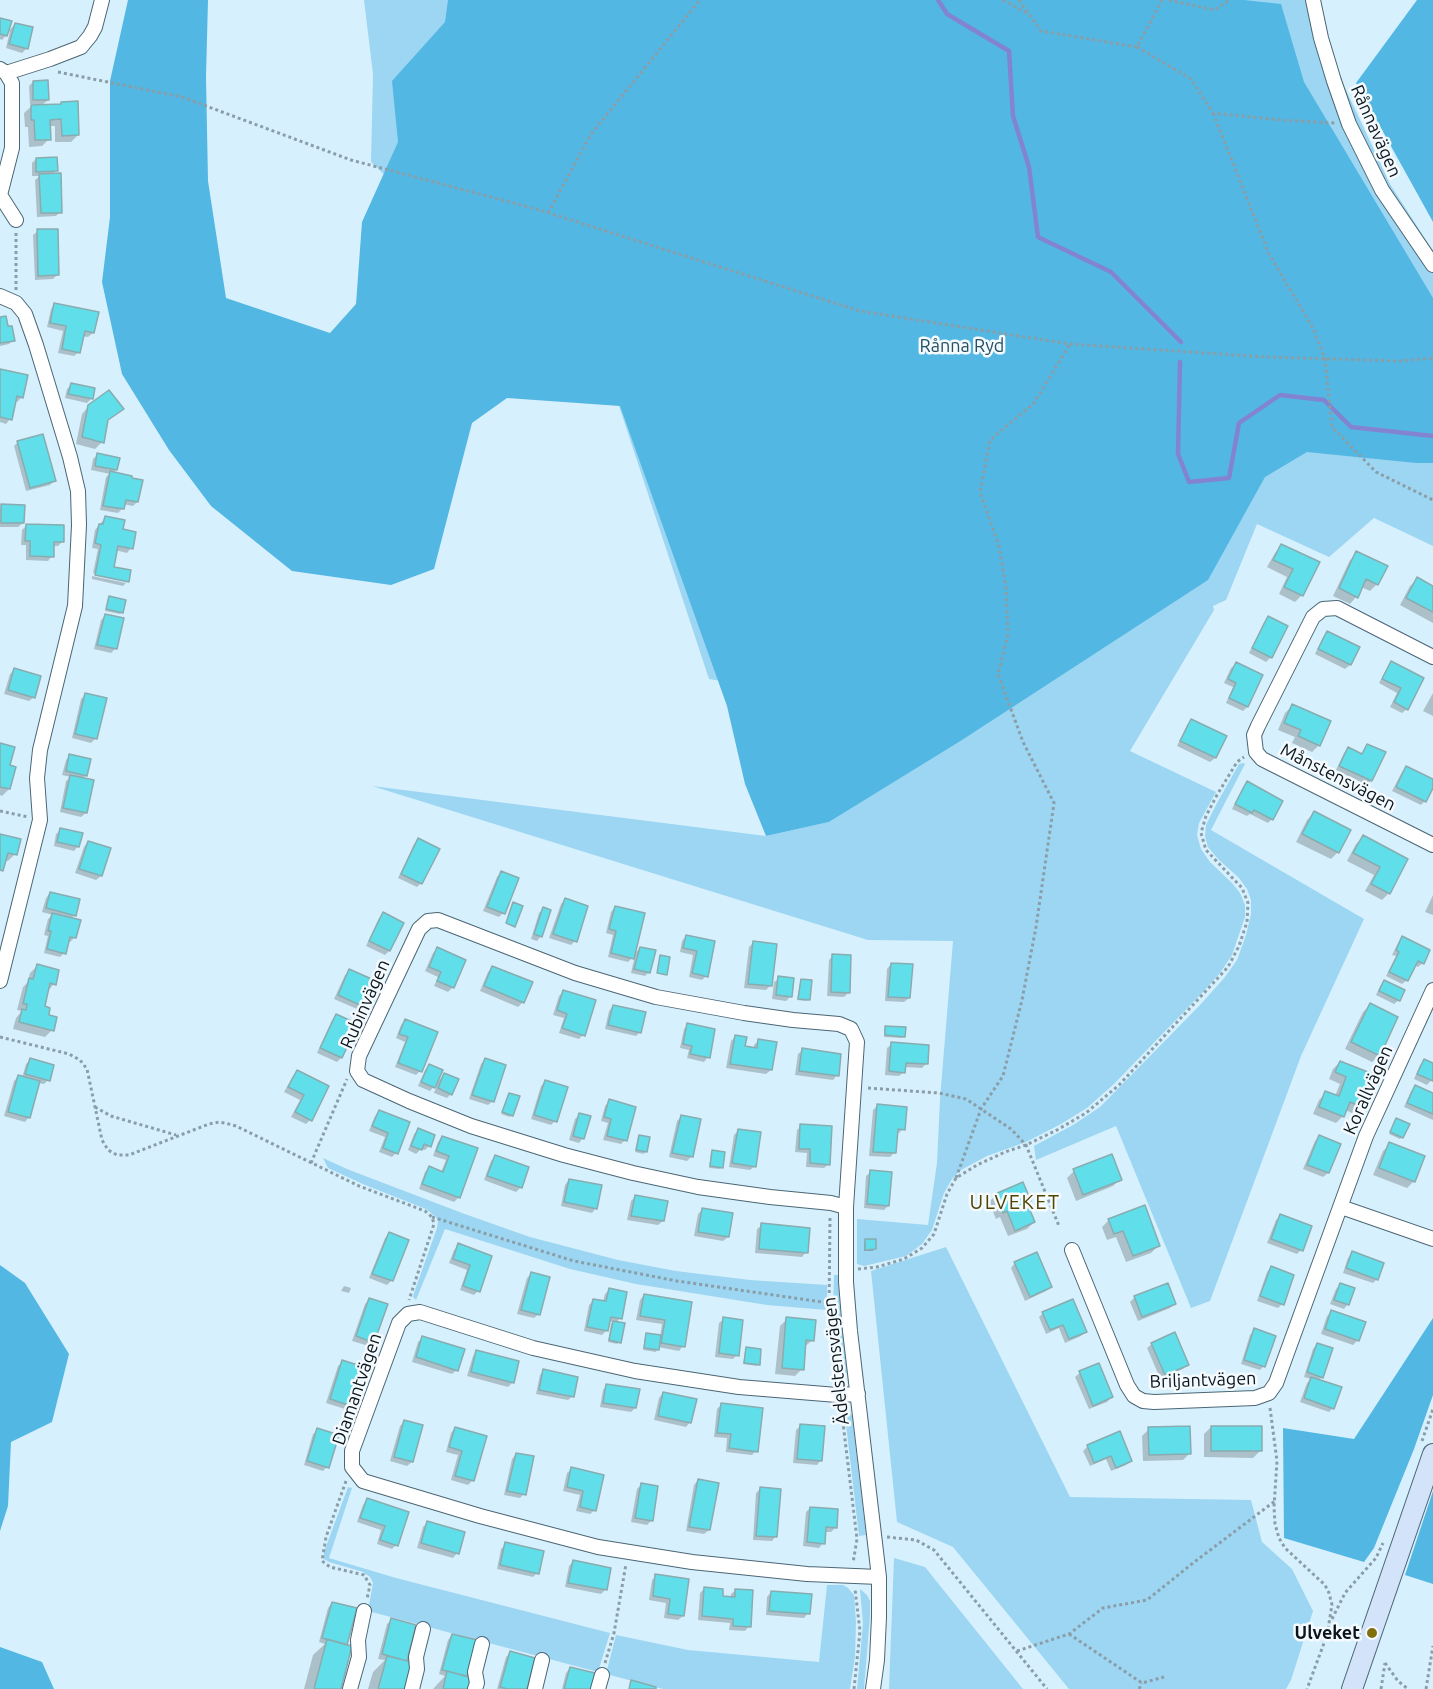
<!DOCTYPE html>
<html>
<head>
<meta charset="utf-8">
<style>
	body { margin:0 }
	canvas { display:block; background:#d7f0fd }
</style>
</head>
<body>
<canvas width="1433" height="1689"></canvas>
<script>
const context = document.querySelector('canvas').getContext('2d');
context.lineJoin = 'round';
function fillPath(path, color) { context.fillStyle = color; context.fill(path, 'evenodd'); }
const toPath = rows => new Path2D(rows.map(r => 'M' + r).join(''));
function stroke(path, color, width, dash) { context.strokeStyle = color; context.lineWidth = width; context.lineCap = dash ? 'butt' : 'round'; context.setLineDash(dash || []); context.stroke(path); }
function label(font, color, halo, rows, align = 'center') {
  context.font = font + ' Ubuntu,sans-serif'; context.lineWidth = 5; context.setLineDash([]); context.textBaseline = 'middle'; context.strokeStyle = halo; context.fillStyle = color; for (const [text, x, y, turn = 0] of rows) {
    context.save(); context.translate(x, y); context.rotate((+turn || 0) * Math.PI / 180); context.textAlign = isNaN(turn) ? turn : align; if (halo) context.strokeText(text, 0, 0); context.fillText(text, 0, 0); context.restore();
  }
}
fillPath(toPath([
	[364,0,1319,0,1324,43,1390,184,1433,251,1433,546,1374,518,1329,557,1257,524,1226,600,1213,606,1214,610,1130,751,1216,792,1199,823,1197,835,1201,849,1210,862,1232,883,1240,893,1245,905,1245,917,1232,955,1220,973,1202,993,1114,1084,1087,1108,1061,1124,1026,1142,987,1156,961,1170,952,1179,944,1193,932,1230,922,1244,906,1256,864,1266,857,1264,857,1219,928,1225,937,1163,940,1099,953,941,868,940,372,786,766,836,829,822,988,723,709,679,560,227,397,187,371,162,373,74],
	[1243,763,1245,764,1211,830,1364,919,1301,1056,1210,1301,1191,1308,1116,1126,1036,1160,1034,1146,1073,1125,1100,1107,1200,1005,1225,977,1237,960,1246,935,1251,914,1251,900,1247,889,1239,878,1218,859,1208,847,1205,836,1206,825,1217,803,1239,764],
	[323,1158,347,1169,462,1213,530,1237,618,1260,676,1271,750,1280,827,1285,827,1310,767,1305,636,1284,570,1269,445,1229,416,1300,413,1297,414,1293,437,1228,438,1221,436,1217,426,1209,365,1185,328,1168],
	[946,1247,1070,1497,1251,1500,1262,1542,1292,1569,1313,1611,1291,1680,1286,1689,1069,1689,953,1547,897,1522,871,1271],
	[834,1275,838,1275,840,1308,847,1372,842,1381,840,1381,833,1310],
	[841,1406,848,1410,852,1416,866,1535,859,1536,846,1424],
	[348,1487,352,1488,329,1558,396,1578,610,1633,598,1672,368,1611,373,1583,370,1577,363,1572,329,1562,324,1559,324,1552],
	[894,1558,925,1567,1023,1689,889,1689],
	[827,1585,843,1585,848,1588,854,1595,856,1622,855,1657,850,1689,663,1689,606,1674,616,1635,688,1650,819,1662],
	[860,1589,867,1595,870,1601,870,1616,864,1689,857,1689,863,1624]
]), '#9dd6f2');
fillPath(toPath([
	[128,0,208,0,206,77,208,181,226,298,330,333,356,304,362,222,398,142,392,81,445,22,448,0,1244,0,1281,4,1304,82,1433,298,1433,463,1416,463,1307,452,1265,477,1208,580,962,740,829,822,766,836,745,784,727,706,620,406,507,398,472,423,434,569,391,585,292,571,211,506,169,450,122,374,102,282,110,217,110,81],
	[1417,0,1433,0,1433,222,1356,83],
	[0,1265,25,1283,69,1354,52,1422,11,1442,8,1506,0,1531],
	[1433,1318,1433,1395,1414,1449,1374,1548,1364,1562,1284,1538,1283,1428,1354,1439],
	[1433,1491,1433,1584,1405,1575],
	[0,1647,42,1662,54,1689,0,1689]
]), '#53b7e3');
fillPath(toPath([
	[0,19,7,33,15,24,27,48,22,53,6,48,10,31,2,40,0,39],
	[33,82,48,100,41,106,59,105,61,103,78,135,71,142,55,142,55,126,49,126,49,139,42,146,29,147,28,127,25,127,24,113,34,104,30,104,29,86],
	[36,159,56,171,52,175,60,212,56,216,37,217,35,180,40,176,32,176,32,163],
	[38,231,58,274,53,279,35,280,33,235],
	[55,304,93,333,88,337,82,336,79,352,74,356,58,353,63,331,47,327,51,309],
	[0,318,13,340,9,344,0,346],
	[0,370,22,397,17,402,14,401,10,419,6,424,0,422],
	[72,384,93,389,91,399,87,403,65,398,67,389],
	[89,406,122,408,106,422,102,442,95,449,76,444,82,414],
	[18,442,54,481,50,485,26,491,14,446],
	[98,454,116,470,112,473,137,502,133,506,123,504,122,509,118,513,100,510,106,477,110,474,91,470,93,459],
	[2,506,23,523,18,527,0,527,0,508],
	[105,518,123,522,121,530,135,533,131,548,127,553,115,550,112,568,129,571,126,583,126,580,93,573,98,549,92,548,95,530],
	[26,526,62,542,58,546,52,546,52,556,48,561,26,560,26,545,21,545,22,530],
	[1281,546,1317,563,1302,595,1295,602,1279,594,1287,577,1267,567,1275,553],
	[1357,553,1377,584,1370,591,1361,587,1356,597,1350,604,1333,596,1350,560],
	[92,576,126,583,123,586,92,579],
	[1417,579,1433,587,1433,623,1400,605,1410,586],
	[109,598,122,612,120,614,105,611],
	[105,616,115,649,111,653,94,649,101,620],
	[1268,618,1271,657,1266,662,1249,653,1264,622],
	[1327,633,1358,648,1350,665,1345,669,1315,654,1323,637],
	[1391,663,1422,679,1407,709,1402,713,1390,707,1397,693,1379,683,1387,668],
	[1236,664,1261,676,1247,707,1243,711,1226,703,1233,687,1224,683,1231,668],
	[14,670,34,697,29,701,4,694,10,674],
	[1433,693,1433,716,1423,711],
	[86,694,95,739,91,743,72,738,81,699],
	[1292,706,1319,745,1312,752,1292,743,1295,737,1278,730,1285,713],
	[1191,721,1225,737,1215,758,1210,762,1177,746,1187,725],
	[0,745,8,766,9,789,2,796,0,795],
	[1367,745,1371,781,1367,785,1336,770,1344,753,1348,749,1361,755],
	[70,756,86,775,82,779,86,813,81,817,60,812,66,781,71,777,62,775,66,760],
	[1406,768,1433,781,1433,785,1425,801,1421,805,1392,791,1402,772],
	[1247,783,1272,819,1268,823,1250,814,1247,816,1232,809,1243,787],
	[1314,813,1338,852,1331,859,1296,842,1307,820],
	[61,830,78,846,74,851,54,846,56,834],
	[0,836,15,854,8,861,4,860,0,872],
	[1363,837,1406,860,1389,893,1382,900,1365,891,1374,875,1347,861,1356,844],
	[419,840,421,883,417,887,398,878,414,844],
	[88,842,101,876,96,880,75,873,84,847],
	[501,873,503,913,499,917,483,911,497,877],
	[50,893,75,915,70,919,75,937,70,942,68,941,64,953,60,957,44,953,48,936,44,935,48,919,53,915,42,912,46,898],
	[1433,895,1433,915,1425,912],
	[565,899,575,941,571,945,549,938,561,904],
	[615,907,633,955,640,948,649,972,645,976,631,973,635,955,628,962,608,957,613,935,606,933,611,912],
	[543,909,541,936,537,941,531,939,539,913],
	[384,914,402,923,389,951,385,955,366,946,379,918],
	[686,936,713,942,706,976,702,980,689,977,693,955,680,952,682,941],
	[1402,938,1423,963,1418,967,1414,965,1407,980,1402,984,1386,976,1396,956,1392,955,1398,943],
	[753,943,771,985,779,978,790,997,786,1001,772,999,774,982,766,990,744,988,749,947],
	[437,949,464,961,452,988,448,992,434,986,438,977,425,971,433,953],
	[833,956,849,992,844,997,827,996,829,960],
	[891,964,909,998,904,1002,885,1001,887,969],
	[37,966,54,984,47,992,43,1008,52,1030,45,1037,13,1029,16,1018,22,1011,17,1010,23,987,28,982,30,973],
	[493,967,523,1002,518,1007,480,991,488,972],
	[349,971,361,1005,357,1009,334,999,345,975],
	[801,980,808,1000,806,1001,797,1000,800,982],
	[1384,982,1399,1000,1394,1004,1376,995,1380,986],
	[564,991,583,1035,579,1039,559,1033,564,1018,553,1015,559,996],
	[1370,1005,1379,1055,1372,1062,1345,1049,1363,1012],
	[613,1006,640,1032,636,1036,605,1029,609,1011],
	[336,1016,356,1025,341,1058,337,1062,317,1053,332,1020],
	[405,1021,420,1071,416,1075,395,1067,405,1042,396,1038,401,1025],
	[688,1025,708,1057,704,1062,687,1058,689,1050,680,1048,684,1029],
	[886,1027,904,1036,902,1038,884,1037,884,1029],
	[735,1037,744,1047,754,1049,754,1045,759,1040,771,1070,766,1074,726,1068,731,1041],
	[892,1044,926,1064,922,1068,904,1067,904,1072,899,1076,885,1075,887,1048],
	[803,1050,837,1075,833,1080,795,1075,798,1054],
	[485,1059,493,1101,488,1105,469,1099,481,1064],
	[30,1060,48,1080,44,1084,38,1083,29,1117,25,1122,4,1116,14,1081,18,1077,22,1078,26,1064],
	[1424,1061,1433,1065,1433,1078,1427,1085,1414,1079,1420,1065],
	[1340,1062,1371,1075,1359,1106,1352,1113,1345,1110,1343,1116,1336,1123,1313,1114,1319,1100,1326,1093,1335,1096,1340,1084,1329,1079,1333,1069],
	[429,1066,435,1084,444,1075,451,1094,447,1098,434,1093,438,1082,430,1091,418,1086,425,1070],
	[297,1071,327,1086,310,1120,306,1124,291,1117,300,1100,284,1092,293,1076],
	[546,1081,555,1121,551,1125,531,1119,541,1086],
	[1416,1087,1433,1094,1433,1120,1404,1107,1411,1091],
	[509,1094,512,1115,510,1117,501,1114],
	[609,1101,625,1140,621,1144,603,1140,608,1123,601,1121,605,1106],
	[877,1106,903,1129,899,1133,896,1133,894,1153,890,1157,869,1156,873,1110],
	[379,1111,396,1153,392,1157,379,1152,385,1137,369,1131,375,1116],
	[580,1114,583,1138,579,1143,569,1140,575,1119],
	[681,1117,692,1156,687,1161,669,1157,677,1121],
	[1395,1122,1402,1137,1400,1139,1389,1134],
	[801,1126,829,1164,824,1168,806,1167,807,1153,795,1152,797,1130],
	[418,1130,429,1146,425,1150,421,1149,416,1154,408,1150,414,1134],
	[739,1130,755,1166,750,1170,729,1167,734,1135],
	[639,1136,648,1138,645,1152,644,1154,635,1152,638,1138],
	[442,1137,476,1149,459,1197,454,1202,419,1189,425,1172,429,1168,441,1172,446,1160,433,1156,438,1142],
	[1319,1137,1339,1144,1328,1173,1323,1177,1303,1169,1315,1141],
	[1390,1144,1414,1181,1407,1188,1373,1175,1383,1151],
	[713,1152,721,1167,720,1169,709,1168,711,1153],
	[495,1157,521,1187,516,1192,484,1180,491,1161],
	[1074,1171,1120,1179,1113,1186,1076,1201,1067,1178],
	[871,1172,888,1206,884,1210,864,1208,866,1176],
	[569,1180,596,1208,592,1213,561,1206,565,1185],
	[996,1195,1026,1204,1034,1222,1027,1229,1008,1236,1000,1217,996,1219,989,1202],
	[635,1197,663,1221,658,1225,627,1220,631,1201],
	[702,1210,728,1237,723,1241,694,1236,698,1214],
	[1281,1216,1301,1250,1297,1254,1267,1243,1276,1220],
	[1109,1220,1158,1246,1151,1253,1126,1262,1116,1237,1107,1240,1102,1227],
	[762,1225,806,1252,802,1257,755,1253,757,1229],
	[389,1234,407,1240,391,1281,387,1285,369,1278,385,1238],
	[866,1240,875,1249,873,1251,864,1251,864,1242],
	[459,1245,490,1256,478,1291,474,1295,460,1290,467,1270,449,1263,454,1250],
	[1352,1253,1377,1279,1373,1283,1343,1273,1348,1258],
	[1015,1263,1051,1287,1046,1291,1025,1301,1011,1268],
	[1271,1268,1282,1304,1278,1308,1257,1301,1267,1272],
	[531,1274,539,1314,534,1318,517,1314,527,1278],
	[1167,1285,1174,1304,1170,1308,1138,1321,1130,1302,1134,1298],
	[1340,1285,1348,1304,1344,1309,1330,1304,1336,1289],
	[344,1286,351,1288,349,1293,341,1291],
	[609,1290,620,1318,616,1323,619,1342,617,1344,608,1342,611,1324,613,1322,608,1321,606,1331,602,1335,584,1331,589,1305,594,1300,603,1302,605,1294],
	[644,1295,691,1303,683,1346,679,1351,658,1347,656,1352,643,1350,645,1336,646,1335,660,1337,662,1324,636,1320,640,1300],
	[369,1300,373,1342,369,1346,352,1341,365,1304],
	[1332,1312,1358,1340,1353,1345,1321,1334,1327,1316],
	[1043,1313,1085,1332,1081,1336,1065,1343,1059,1328,1046,1334,1039,1317],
	[724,1319,737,1355,733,1359,715,1357,719,1323],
	[787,1319,813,1340,804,1347,802,1369,795,1376,775,1374,780,1326],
	[1255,1330,1264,1366,1260,1370,1241,1364,1250,1335],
	[423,1337,457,1370,452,1374,412,1362,418,1342],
	[1152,1344,1187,1364,1183,1369,1160,1378,1147,1348],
	[1317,1344,1322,1377,1318,1381,1333,1408,1329,1412,1300,1402,1307,1383,1311,1379,1304,1377,1313,1349],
	[746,1349,758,1364,757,1366,743,1364,745,1351],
	[477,1352,518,1363,512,1383,508,1387,467,1376,473,1356],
	[343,1362,350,1405,345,1409,326,1403,338,1366],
	[544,1371,573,1396,568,1400,536,1394,540,1375],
	[1080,1373,1111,1397,1107,1402,1089,1409,1075,1377],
	[607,1385,635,1408,631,1412,600,1407,603,1390],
	[663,1393,690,1422,686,1427,654,1420,659,1398],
	[721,1405,756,1451,752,1455,726,1452,727,1438,714,1437,717,1409],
	[405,1421,412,1462,407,1466,390,1461,400,1426],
	[801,1425,821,1460,817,1465,793,1463,796,1430],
	[1211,1427,1260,1451,1253,1458,1204,1457,1204,1434],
	[455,1428,485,1437,472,1481,468,1485,451,1480,458,1455,446,1452,451,1433],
	[1149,1429,1190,1453,1183,1460,1143,1461,1142,1436],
	[318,1430,327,1467,323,1471,304,1465,313,1434],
	[1119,1433,1131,1460,1126,1465,1111,1471,1106,1459,1090,1466,1083,1451,1088,1446],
	[516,1454,524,1494,520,1498,504,1495,512,1459],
	[572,1469,595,1510,590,1514,576,1511,580,1495,563,1491,567,1473],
	[698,1480,709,1530,704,1534,686,1531,694,1485],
	[641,1485,651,1521,647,1525,631,1522,637,1489],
	[760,1489,776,1536,772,1541,753,1540,756,1493],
	[368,1500,407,1513,396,1545,392,1549,377,1544,381,1530,357,1522,363,1505],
	[810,1508,835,1528,831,1532,824,1532,823,1543,819,1548,803,1546,806,1512],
	[427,1523,457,1553,453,1558,417,1548,423,1527],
	[506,1544,537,1573,533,1577,497,1569,501,1549],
	[573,1562,606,1589,601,1594,565,1587,569,1566],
	[656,1576,683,1616,678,1620,664,1618,666,1603,649,1600,652,1580],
	[704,1589,721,1597,731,1598,731,1594,736,1590,749,1626,745,1631,729,1630,730,1623,698,1620,700,1593],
	[771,1592,808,1613,804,1618,766,1615,767,1597],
	[332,1603,345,1646,339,1689,304,1689,313,1655,325,1644,319,1642,328,1608],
	[392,1620,405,1662,404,1689,368,1689,373,1672,385,1660,378,1659,387,1624],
	[452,1635,475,1641,466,1678,468,1689,433,1689,445,1676,439,1674,448,1640],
	[510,1653,525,1689,497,1689,506,1657],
	[570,1668,590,1689,562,1689,566,1673]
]), '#0003');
stroke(toPath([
	[938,0,947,14,1009,51,1013,116,1029,167,1038,237,1111,272,1181,342],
	[1180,362,1178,454,1189,482,1229,478,1239,423,1280,395,1324,400,1351,427,1433,436]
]), '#8384cf', 4.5);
const building = toPath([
	[0,18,12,21,7,36,0,34,0,18],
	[15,23,33,27,28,49,9,44,15,23],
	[48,80,49,100,33,100,33,81,48,80],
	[78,101,79,135,62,136,61,119,50,120,51,140,35,140,34,120,31,120,31,105,61,104,61,102,78,101],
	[57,157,58,171,36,172,36,158,57,157],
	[61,173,62,213,41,213,39,174,61,173],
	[37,229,58,229,59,275,38,276,37,229],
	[54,303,99,312,94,333,85,331,80,353,62,349,66,326,50,323,54,303],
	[6,316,8,326,12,326,15,341,0,343,0,317,6,316],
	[0,369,28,375,23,398,17,396,12,420,0,417,0,369],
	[71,383,95,388,93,399,68,394,71,383],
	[109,390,124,409,108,420,104,443,82,437,88,405,109,390],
	[43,434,56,481,30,488,17,441,43,434],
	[97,453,120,458,117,470,95,466,97,453],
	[110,471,132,476,132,478,143,480,138,502,126,500,124,509,103,506,110,471],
	[1,504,25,505,24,523,1,523,1,504],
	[105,516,125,520,123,529,136,532,133,549,118,546,114,567,131,570,129,582,95,575,101,545,95,543,99,524,103,524,105,516],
	[26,524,64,525,64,542,54,542,54,557,30,556,30,541,25,541,26,524],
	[1281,544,1320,562,1303,596,1284,587,1293,569,1273,560,1281,544],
	[1356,551,1388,566,1378,585,1366,579,1358,598,1339,588,1356,551],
	[1417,577,1433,586,1433,612,1406,598,1417,577],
	[109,596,126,600,123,613,106,609,109,596],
	[105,614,124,618,117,649,97,645,105,614],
	[1268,616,1288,626,1272,658,1252,648,1268,616],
	[1327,631,1360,647,1351,665,1318,649,1327,631],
	[1391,661,1424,678,1408,710,1394,702,1401,688,1382,679,1391,661],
	[1236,662,1263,675,1248,707,1229,698,1236,683,1228,679,1236,662],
	[14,668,41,676,35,698,8,690,14,668],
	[85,693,107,698,97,739,75,734,85,693],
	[1292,704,1331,721,1320,746,1298,736,1301,730,1284,723,1292,704],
	[1191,719,1227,736,1216,758,1180,741,1191,719],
	[0,743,15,747,10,765,16,767,10,789,0,787,0,743],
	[1367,744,1386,752,1372,781,1339,766,1348,747,1362,754,1367,744],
	[69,754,91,759,87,776,66,771,69,754],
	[1406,766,1433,779,1433,788,1426,802,1396,787,1406,766],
	[70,775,94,780,87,813,63,808,70,775],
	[1247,781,1283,801,1273,820,1254,810,1252,813,1235,804,1247,781],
	[1314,811,1351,830,1339,853,1302,834,1314,811],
	[60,828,83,833,79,847,57,842,60,828],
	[0,834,21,839,17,855,8,853,3,871,0,870,0,834],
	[1363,835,1408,859,1390,894,1371,884,1380,867,1353,853,1363,835],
	[418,838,440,849,422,884,401,874,418,838],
	[88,841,111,848,102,876,79,869,88,841],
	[501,871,519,878,505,914,487,907,501,871],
	[50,892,80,899,76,916,46,908,50,892],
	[565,898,588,906,577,942,553,934,565,898],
	[513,902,523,906,515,927,506,923,513,902],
	[615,906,645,913,634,959,611,953,616,931,609,929,615,906],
	[543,907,551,910,542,937,534,934,543,907],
	[383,912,404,923,390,951,369,941,383,912],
	[52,913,81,920,76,938,70,937,66,954,47,949,51,931,48,931,52,913],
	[686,935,715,941,708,977,692,973,697,951,683,948,686,935],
	[1402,936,1430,950,1424,964,1418,961,1408,981,1389,972,1399,952,1396,950,1402,936],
	[753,941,777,944,772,986,748,984,753,941],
	[437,947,466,960,454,988,437,981,441,972,429,967,437,947],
	[640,947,656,950,650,973,634,969,640,947],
	[832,954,851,955,850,993,831,992,832,954],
	[660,955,670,957,667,975,657,973,660,955],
	[891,963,913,964,910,998,888,997,891,963],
	[37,964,59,970,56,985,50,983,45,1006,50,1008,49,1015,57,1017,54,1031,19,1022,22,1009,26,1010,27,1004,23,1004,29,978,33,979,37,964],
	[492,966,533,982,524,1003,484,986,492,966],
	[349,969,374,980,362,1006,338,995,349,969],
	[778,976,794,978,792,997,776,995,778,976],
	[801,979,812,980,810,1000,798,999,801,979],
	[1384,980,1405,990,1400,1001,1379,991,1384,980],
	[563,990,596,1000,585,1036,562,1028,567,1014,557,1010,563,990],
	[1370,1003,1398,1017,1380,1056,1351,1042,1370,1003],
	[613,1005,646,1012,641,1033,608,1025,613,1005],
	[336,1014,358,1024,342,1058,320,1048,336,1014],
	[405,1019,438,1032,422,1072,398,1063,408,1037,399,1034,405,1019],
	[687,1023,715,1029,710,1058,690,1054,692,1046,683,1044,687,1023],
	[885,1026,906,1027,905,1037,885,1035,885,1026],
	[735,1035,747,1037,745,1046,757,1048,758,1039,777,1042,772,1070,730,1064,735,1035],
	[891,1042,929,1045,928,1064,906,1063,905,1073,889,1071,891,1042],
	[802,1048,841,1054,839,1076,799,1071,802,1048],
	[30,1058,54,1065,50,1081,25,1074,30,1058],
	[485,1058,506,1065,494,1102,472,1095,485,1058],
	[1424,1059,1433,1063,1433,1081,1417,1074,1424,1059],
	[1340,1061,1373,1074,1360,1106,1350,1102,1344,1117,1319,1107,1325,1091,1339,1096,1346,1077,1335,1072,1340,1061],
	[429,1064,443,1070,435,1088,421,1082,429,1064],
	[297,1070,329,1086,312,1121,295,1112,304,1095,288,1087,297,1070],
	[444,1073,459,1079,452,1095,438,1088,444,1073],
	[18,1075,40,1081,30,1118,8,1112,18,1075],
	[545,1080,568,1087,557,1122,534,1115,545,1080],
	[1415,1085,1433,1093,1433,1114,1407,1103,1415,1085],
	[509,1093,520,1096,513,1116,502,1112,509,1093],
	[609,1099,636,1107,627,1141,607,1136,611,1119,604,1117,609,1099],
	[877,1104,907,1107,905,1130,898,1129,896,1153,873,1152,877,1104],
	[379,1110,410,1122,398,1154,383,1148,388,1133,372,1126,379,1110],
	[579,1113,591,1116,584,1139,573,1136,579,1113],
	[681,1115,701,1119,693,1157,672,1153,681,1115],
	[1396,1118,1410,1124,1403,1138,1390,1132,1396,1118],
	[800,1124,832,1126,830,1165,810,1163,810,1149,799,1149,800,1124],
	[418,1128,435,1135,431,1147,424,1144,422,1150,411,1146,418,1128],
	[738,1129,761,1132,756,1167,732,1163,738,1129],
	[639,1135,650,1137,647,1152,636,1150,639,1135],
	[1319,1135,1341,1144,1329,1173,1307,1165,1319,1135],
	[442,1136,478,1148,460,1198,422,1184,429,1166,443,1172,449,1156,436,1151,442,1136],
	[1389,1142,1425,1156,1415,1182,1379,1168,1389,1142],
	[712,1150,725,1152,723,1168,710,1166,712,1150],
	[1112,1154,1122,1180,1083,1195,1073,1169,1112,1154],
	[495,1155,529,1167,522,1188,487,1176,495,1155],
	[870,1170,892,1172,889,1206,867,1204,870,1170],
	[569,1179,602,1185,597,1209,564,1202,569,1179],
	[1023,1182,1031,1201,1027,1203,1035,1222,1015,1231,1007,1211,1003,1213,995,1194,1023,1182],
	[635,1195,668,1201,664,1221,631,1216,635,1195],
	[1145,1205,1160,1246,1133,1256,1123,1231,1114,1234,1108,1219,1145,1205],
	[702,1208,733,1213,729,1237,698,1232,702,1208],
	[1280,1214,1312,1226,1303,1251,1271,1239,1280,1214],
	[761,1223,810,1228,808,1253,759,1249,761,1223],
	[389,1232,409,1240,393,1281,372,1274,389,1232],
	[865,1239,876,1239,876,1249,865,1250,865,1239],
	[458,1243,492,1256,480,1292,463,1286,470,1265,453,1259,458,1243],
	[1352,1251,1384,1263,1378,1280,1346,1268,1352,1251],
	[1037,1252,1052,1287,1030,1297,1014,1262,1037,1252],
	[1271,1266,1294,1275,1284,1305,1260,1296,1271,1266],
	[531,1272,550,1277,540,1315,521,1310,531,1272],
	[1168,1283,1176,1304,1142,1317,1134,1296,1168,1283],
	[1340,1283,1355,1288,1349,1305,1334,1300,1340,1283],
	[609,1288,627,1292,622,1319,611,1317,608,1331,587,1327,593,1299,606,1301,609,1288],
	[644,1294,692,1302,685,1347,661,1343,665,1320,640,1316,644,1294],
	[369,1298,388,1304,374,1343,356,1336,369,1298],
	[1073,1299,1087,1332,1069,1339,1063,1325,1050,1330,1042,1312,1073,1299],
	[1331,1310,1366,1322,1359,1341,1325,1329,1331,1310],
	[723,1317,743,1320,739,1356,719,1353,723,1317],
	[786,1317,816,1320,814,1341,806,1340,804,1370,782,1368,786,1317],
	[613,1321,625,1323,621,1343,609,1340,613,1321],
	[1254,1328,1276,1336,1265,1367,1244,1360,1254,1328],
	[1175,1332,1189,1365,1165,1375,1151,1343,1175,1332],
	[646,1333,661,1335,659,1350,644,1348,646,1333],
	[422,1336,465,1349,458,1371,416,1357,422,1336],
	[1317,1343,1333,1348,1323,1378,1307,1372,1317,1343],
	[746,1347,761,1349,760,1365,744,1363,746,1347],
	[476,1350,519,1361,514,1383,471,1372,476,1350],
	[342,1360,364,1367,351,1406,330,1399,342,1360],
	[1099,1363,1113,1397,1093,1406,1079,1371,1099,1363],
	[543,1369,578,1377,574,1397,539,1390,543,1369],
	[1311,1377,1342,1387,1334,1409,1304,1398,1311,1377],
	[606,1384,640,1389,636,1408,603,1403,606,1384],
	[663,1392,697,1399,691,1423,658,1416,663,1392],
	[721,1403,763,1408,758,1452,729,1448,731,1434,717,1433,721,1403],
	[404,1420,423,1425,413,1462,394,1457,404,1420],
	[800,1424,825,1426,822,1461,797,1459,800,1424],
	[1190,1426,1191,1454,1149,1455,1148,1427,1190,1426],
	[1211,1426,1262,1426,1262,1451,1211,1451,1211,1426],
	[455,1427,487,1436,474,1481,455,1476,462,1451,449,1447,455,1427],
	[317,1428,339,1435,329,1468,307,1461,317,1428],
	[1120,1431,1132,1461,1116,1468,1111,1456,1094,1463,1087,1445,1120,1431],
	[516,1453,534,1456,526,1495,507,1491,516,1453],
	[571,1467,604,1475,596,1511,580,1507,583,1491,567,1487,571,1467],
	[698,1479,719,1483,710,1530,689,1527,698,1479],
	[641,1483,658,1486,653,1521,635,1518,641,1483],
	[760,1487,781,1489,777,1537,756,1536,760,1487],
	[367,1498,409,1512,398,1546,380,1540,385,1526,360,1518,367,1498],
	[810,1507,838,1509,837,1528,826,1527,825,1544,807,1542,810,1507],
	[427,1521,465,1532,459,1554,421,1543,427,1521],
	[505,1542,544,1551,539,1574,500,1565,505,1542],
	[573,1560,611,1568,607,1590,568,1583,573,1560],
	[655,1574,689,1579,684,1616,668,1614,670,1599,653,1596,655,1574],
	[704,1587,723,1589,723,1596,735,1597,735,1589,753,1590,751,1627,733,1626,733,1619,702,1616,704,1587],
	[771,1591,812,1594,810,1614,769,1611,771,1591],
	[332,1602,357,1608,347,1645,322,1638,332,1602],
	[391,1618,416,1625,407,1661,382,1654,391,1618],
	[452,1634,477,1640,467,1676,442,1670,452,1634],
	[327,1639,352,1646,341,1689,314,1689,327,1639],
	[510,1651,535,1658,527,1689,507,1689,500,1687,510,1651],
	[387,1656,412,1662,405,1689,378,1689,387,1656],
	[570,1667,595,1673,591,1689,564,1689,570,1667],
	[447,1671,472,1678,470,1689,443,1689,447,1671],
	[631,1680,656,1687,656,1689,629,1689,631,1680]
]);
fillPath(building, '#60deea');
stroke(building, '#88acaf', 1.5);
const minor = toPath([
	[1313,0,1321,38,1334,81,1349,124,1382,190,1433,265],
	[0,69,6,73,12,83,12,148,0,195,16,220],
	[6,73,50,59,81,47,90,36,95,27,102,0],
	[0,296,16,303,25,314,36,345,70,457,78,491,79,525,75,606,40,750,37,778,40,820,0,981],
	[1433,657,1337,608,1323,609,1313,617,1258,726,1254,735,1256,752,1262,759,1433,845],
	[846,1207,831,1203,770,1197,698,1187,633,1173,564,1155,471,1126,409,1101,363,1080,357,1071,359,1056,419,929,428,921,438,920,575,973,656,997,744,1013,793,1020,839,1024,851,1029,857,1042,846,1207,846,1282,850,1331,879,1577,879,1617,877,1660,873,1689],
	[1341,1207,1433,1239],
	[1072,1250,1127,1385,1134,1396,1143,1401,1154,1402,1255,1398,1269,1393,1276,1383,1366,1136,1433,990],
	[858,1394,837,1395,739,1387,635,1371,533,1348,420,1312,408,1314,399,1323,352,1451,352,1467,363,1481,480,1516,598,1547,692,1562,807,1574,879,1577],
	[350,1689,359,1657,358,1640,364,1611],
	[412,1689,417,1669,416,1657,423,1629],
	[475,1689,477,1683,475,1672,482,1644],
	[535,1689,542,1660],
	[598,1689,602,1675]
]);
const secondary = toPath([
	[1352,1689,1433,1454]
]);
stroke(minor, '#4b6674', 16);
stroke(secondary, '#4b6674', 22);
stroke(toPath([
	[1003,0,1028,14],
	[1019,0,1041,31,1137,47,1162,0],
	[1169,0,1214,10,1230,0],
	[1137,47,1191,79,1213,113,1281,120,1335,123],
	[58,72,182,97,351,160,536,209,860,311,1070,344,1266,357,1400,361,1433,358],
	[1213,113,1269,254,1313,328,1325,359,1332,427,1376,472,1433,500],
	[548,213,591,134,700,0],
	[16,290,16,233],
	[0,811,28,817],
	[0,1037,69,1054,80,1060,87,1069,102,1140,108,1150,117,1155,129,1155,209,1124,219,1122,225,1123,236,1126,359,1186,425,1211,432,1217,434,1224,409,1300],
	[868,1088,939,1093,966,1099,1011,1129,1026,1145,1059,1226],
	[95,1107,111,1116,176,1135],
	[311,1163,347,1079],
	[956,1178,981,1109,1003,1076,1022,1000,1036,927,1054,803,1023,742,998,674,1008,634,1006,587,999,546,980,492,990,440,1034,403,1070,344],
	[432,1217,574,1261,677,1281,829,1303],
	[830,1218,829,1311,835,1382],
	[858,1269,877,1267,904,1259,922,1248,934,1234,947,1194,956,1178,977,1165,1005,1152,1026,1145,1057,1130,1086,1113,1119,1085,1228,967,1239,946,1247,922,1248,903,1242,888,1206,850,1201,833,1206,816,1217,795,1237,762,1244,757],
	[1270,1408,1277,1461,1274,1507,1275,1524,1279,1538,1285,1548,1325,1585,1329,1593,1332,1605,1327,1635,1307,1689],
	[839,1409,843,1423,857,1539,853,1563],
	[1422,1441,1433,1409],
	[346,1481,326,1537,322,1561,330,1567,364,1575,370,1585,367,1599],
	[887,1537,916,1540,934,1550,1047,1689],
	[1332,1619,1345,1593,1376,1558,1383,1543],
	[1069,1634,1142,1683,1164,1677],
	[1017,1651,1069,1634,1103,1608,1147,1600,1193,1563,1275,1501],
	[605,1663,614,1633,626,1564],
	[1385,1663,1398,1681,1408,1689],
	[854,1689,860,1631,855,1589],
	[1139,1689,1142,1683],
	[1381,1689,1385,1663],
	[1426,1689,1433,1646]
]), '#8a9ea8', 3, [3, 3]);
stroke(minor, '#fff', 14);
stroke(secondary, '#d2e3fa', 20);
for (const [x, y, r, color] of [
	[1372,1633,6,"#806f0d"]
]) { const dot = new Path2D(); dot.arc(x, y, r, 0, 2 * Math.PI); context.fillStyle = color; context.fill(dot); stroke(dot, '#f4fafd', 2); }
label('18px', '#09151a', '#f4fafd', [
	["Rånnavägen",1376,131,66],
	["Månstensvägen",1338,777,27],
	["Rubinvägen",365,1004,-66],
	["Korallvägen",1368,1090,-66],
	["Ädelstensvägen",836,1361,-96],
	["Briljantvägen",1203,1380,-2],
	["Diamantvägen",357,1389,-71]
]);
label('18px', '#254f62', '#f4fafd', [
	["Rånna Ryd",962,346]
]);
label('bold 18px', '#09151a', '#f4fafd', [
	["Ulveket",1360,1633]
], 'right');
context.letterSpacing = '1.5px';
label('20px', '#504501', '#f4fafd', [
	["ULVEKET",1015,1202]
]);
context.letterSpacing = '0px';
</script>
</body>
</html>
